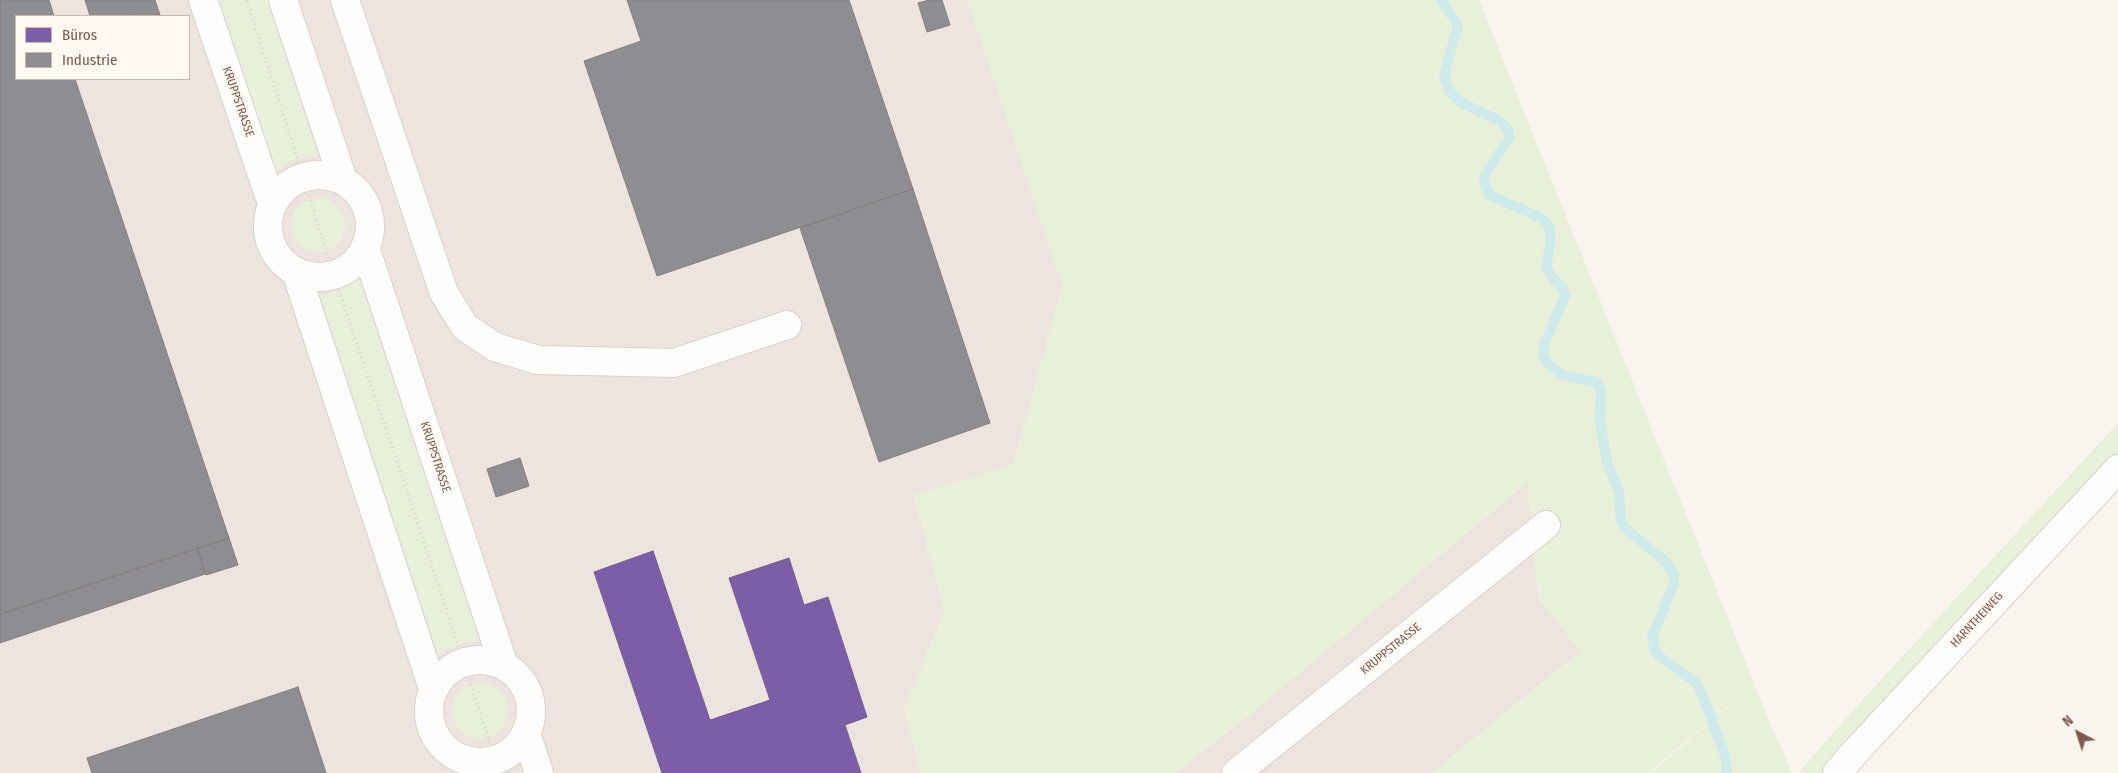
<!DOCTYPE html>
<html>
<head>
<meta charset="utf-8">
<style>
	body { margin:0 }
	#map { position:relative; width:2118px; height:773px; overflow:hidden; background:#faf4ee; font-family:"Fira Sans Condensed",sans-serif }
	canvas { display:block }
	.legend { position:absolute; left:15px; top:15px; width:175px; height:65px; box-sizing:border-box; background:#fff9f2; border:1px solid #cab9af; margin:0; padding:6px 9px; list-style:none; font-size:15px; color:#7b594b }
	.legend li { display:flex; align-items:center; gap:10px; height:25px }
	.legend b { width:25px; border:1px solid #cab9af }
	.north { position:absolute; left:2053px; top:708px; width:50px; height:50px; -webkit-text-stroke:4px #fff9f2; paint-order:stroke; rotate:320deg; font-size:14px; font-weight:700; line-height:20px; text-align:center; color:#7b594b }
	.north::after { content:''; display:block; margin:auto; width:18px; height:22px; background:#7b594b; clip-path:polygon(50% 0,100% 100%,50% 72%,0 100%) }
</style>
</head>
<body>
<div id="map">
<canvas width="2118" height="773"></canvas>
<ul class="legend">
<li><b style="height:14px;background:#7b5ea7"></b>Büros</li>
<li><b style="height:14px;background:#8d8d92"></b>Industrie</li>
</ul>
<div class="north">N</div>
</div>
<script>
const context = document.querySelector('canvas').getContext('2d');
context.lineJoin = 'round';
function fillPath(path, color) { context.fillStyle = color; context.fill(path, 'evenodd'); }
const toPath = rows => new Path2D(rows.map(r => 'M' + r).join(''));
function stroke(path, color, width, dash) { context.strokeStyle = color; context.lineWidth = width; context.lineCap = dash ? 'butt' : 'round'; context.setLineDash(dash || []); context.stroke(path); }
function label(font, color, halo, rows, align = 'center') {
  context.font = font + ' "Fira Sans Condensed",sans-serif'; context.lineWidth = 5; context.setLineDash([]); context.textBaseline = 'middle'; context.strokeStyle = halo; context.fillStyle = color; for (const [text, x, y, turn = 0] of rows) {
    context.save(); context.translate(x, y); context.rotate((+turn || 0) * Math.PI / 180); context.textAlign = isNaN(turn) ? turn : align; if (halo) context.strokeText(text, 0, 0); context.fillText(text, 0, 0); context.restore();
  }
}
fillPath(toPath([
	[0,0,1479,0,1754,684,1648,773,0,773],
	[16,16,189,16,189,79,16,79]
]), '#ede4df');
fillPath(toPath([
	[217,0,268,0,318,155,304,157,289,162,276,171],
	[967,0,1479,0,1754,684,1648,773,1431,773,1580,651,1538,598,1527,483,1251,714,1176,773,921,773,903,710,944,611,913,495,1013,464,1062,286],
	'291 225a27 27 0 1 1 54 0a27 27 0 1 1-54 0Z',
	[359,278,480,640,465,642,450,648,438,655,315,295,330,294,345,287],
	[2118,423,2118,455,1849,744,1825,773,1798,773,1865,697],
	'452 711a28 28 0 1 1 56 0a28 28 0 1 1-56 0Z',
	[1754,685,1792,773,1650,773]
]), '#e8f0d9');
const offices = toPath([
	[653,551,710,720,770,700,729,578,789,558,804,605,828,597,867,717,845,725,861,773,662,773,594,572,653,551]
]);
fillPath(offices, '#7b5ea7');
stroke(offices, '#7b5c8b', 1);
const industry = toPath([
	[0,0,49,0,54,16,16,16,16,79,75,79,229,538,0,614,0,0],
	[85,0,155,0,160,15,90,16,85,0],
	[627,0,849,0,913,189,657,276,584,61,641,41,627,0],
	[929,0,942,0,950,25,927,32,918,3,929,0],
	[913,189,990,423,879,462,800,228,913,189],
	[520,458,529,486,496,497,487,469,520,458],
	[229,538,238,565,206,575,197,548,229,538],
	[197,548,205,574,0,643,0,614,197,548],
	[298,687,326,773,92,773,87,758,298,687]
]);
fillPath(industry, '#8d8d92');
stroke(industry, '#887d7d', 1);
stroke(toPath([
	[1441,0,1458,25,1444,75,1450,92,1460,102,1500,121,1509,131,1509,138,1484,176,1485,186,1491,196,1539,217,1549,226,1551,239,1546,267,1551,276,1563,289,1565,296,1544,345,1543,356,1549,364,1562,375,1596,382,1601,390,1600,423,1607,462,1619,492,1621,523,1625,528,1666,562,1674,575,1674,584,1652,637,1655,651,1660,657,1698,684,1724,752,1727,768,1726,773]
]), '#cfeaeb', 10);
const minor = toPath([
	[203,0,272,204],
	[283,0,343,180],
	[345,0,444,293,465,327,495,347,538,360,674,363,787,325],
	'268 226a51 51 0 1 1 102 0a51 51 0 1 1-102 0Z',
	[365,247,504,666],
	[296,272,433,689],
	'429 711a51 51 0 1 1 102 0a51 51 0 1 1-102 0Z',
	[526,733,539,773],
	[1236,773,1546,525],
	[1837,773,1857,750,2118,469]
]);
stroke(minor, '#d9d1cc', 30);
stroke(toPath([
	[247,0,353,334,400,469,500,773]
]), '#dcd2ce', 3, [1, 4]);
stroke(minor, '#fefdfc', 28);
label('12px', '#7b594b', '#fff9f2', [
	["KRUPPSTRASSE",238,102,71],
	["KRUPPSTRASSE",435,457,72],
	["HARNTHEIWEG",1977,620,-47],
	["KRUPPSTRASSE",1391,649,-39]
]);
</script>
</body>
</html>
